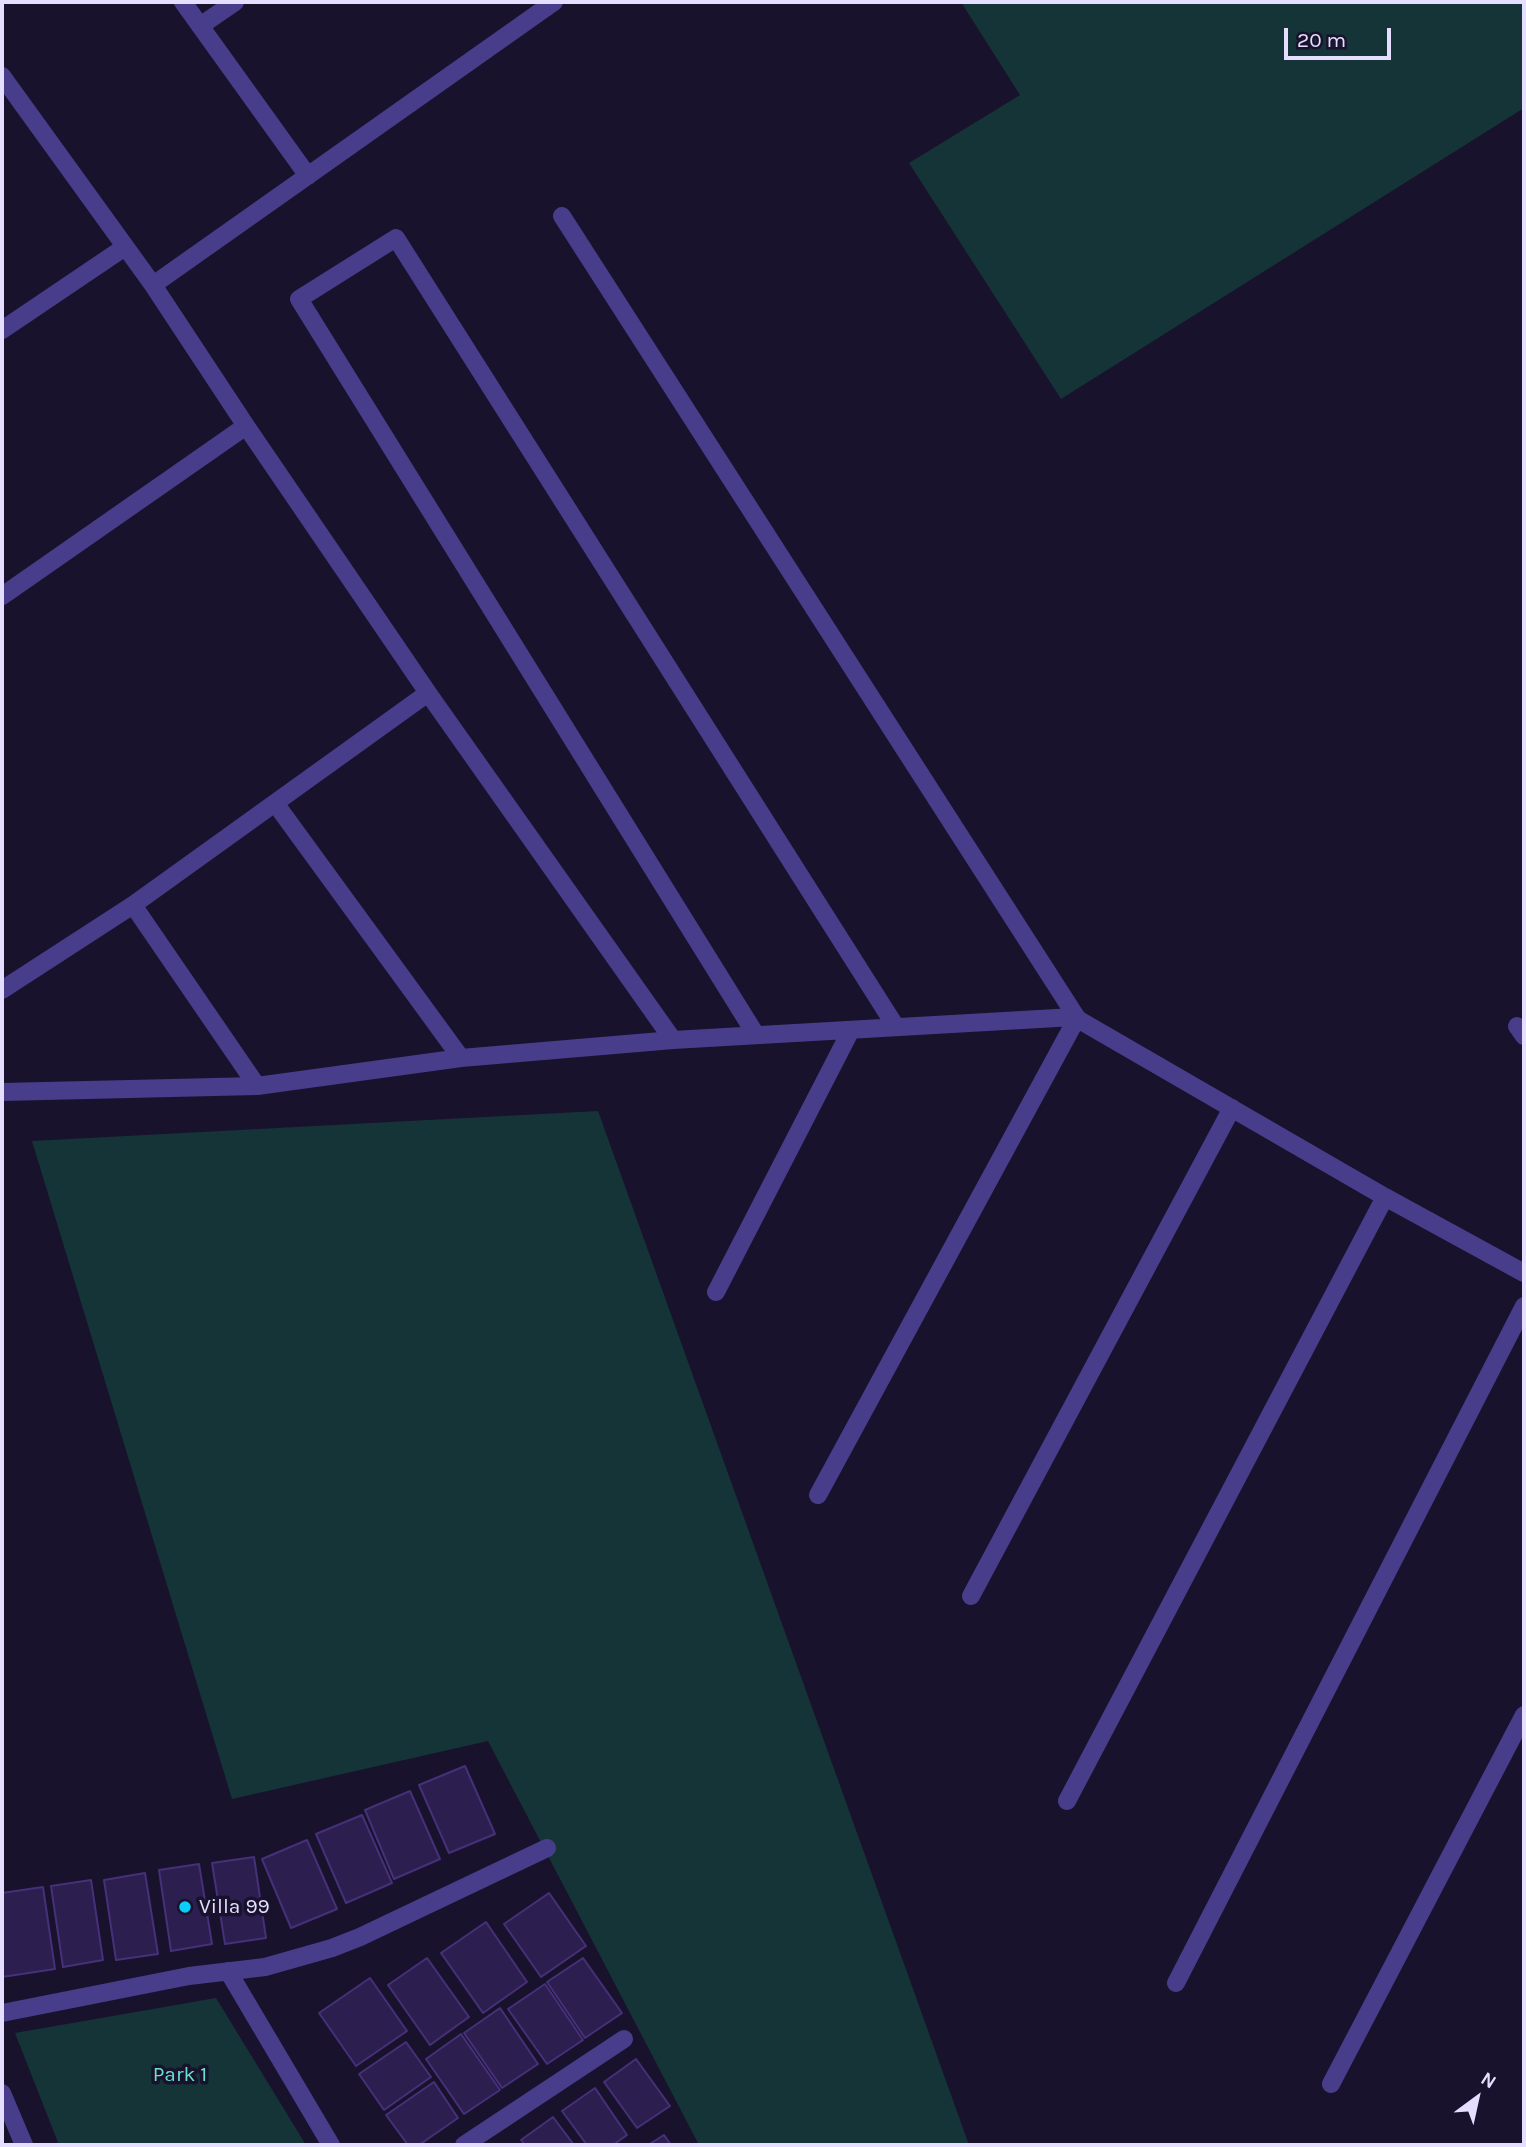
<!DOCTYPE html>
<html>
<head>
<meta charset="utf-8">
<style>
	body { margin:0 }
	#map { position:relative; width:1526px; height:2147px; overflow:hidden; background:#19122d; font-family:Karla,sans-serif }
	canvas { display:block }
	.frame { position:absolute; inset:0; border:4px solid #e5deff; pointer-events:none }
	.north { position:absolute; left:1442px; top:2063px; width:70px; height:70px; -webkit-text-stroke:5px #19122d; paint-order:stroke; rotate:33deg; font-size:19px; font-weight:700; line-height:28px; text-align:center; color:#e5deff }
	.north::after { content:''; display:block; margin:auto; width:24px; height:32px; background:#e5deff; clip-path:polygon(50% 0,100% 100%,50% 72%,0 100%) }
	.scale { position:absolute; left:1284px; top:28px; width:107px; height:32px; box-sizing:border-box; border:4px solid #e5deff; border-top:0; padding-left:9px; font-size:21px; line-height:24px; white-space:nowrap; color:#e5deff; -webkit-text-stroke:5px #19122d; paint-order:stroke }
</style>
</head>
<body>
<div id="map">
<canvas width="1526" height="2147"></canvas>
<div class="frame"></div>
<div class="north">N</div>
<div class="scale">20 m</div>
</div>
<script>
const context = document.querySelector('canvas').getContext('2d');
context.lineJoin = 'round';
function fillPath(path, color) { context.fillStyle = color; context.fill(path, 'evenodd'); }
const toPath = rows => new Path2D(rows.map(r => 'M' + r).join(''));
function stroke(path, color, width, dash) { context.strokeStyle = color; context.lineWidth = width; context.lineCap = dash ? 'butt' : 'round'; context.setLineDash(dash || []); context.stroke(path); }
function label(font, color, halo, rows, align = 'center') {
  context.font = font + ' Karla,sans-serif'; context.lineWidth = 7; context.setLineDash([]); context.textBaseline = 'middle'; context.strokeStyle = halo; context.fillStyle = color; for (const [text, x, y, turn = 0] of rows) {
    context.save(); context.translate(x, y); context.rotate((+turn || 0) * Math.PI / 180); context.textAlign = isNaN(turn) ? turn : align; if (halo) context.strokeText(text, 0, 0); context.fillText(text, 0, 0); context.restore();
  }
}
fillPath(toPath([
	[961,2,1524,2,1524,108,1061,399,909,163,1020,95],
	[598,1111,969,2145,699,2145,488,1741,232,1799,32,1141],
	[216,1998,306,2145,59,2145,15,2033]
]), '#153437');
const building = toPath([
	[465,1766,495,1834,449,1853,419,1785,465,1766],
	[410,1791,440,1859,394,1879,365,1810,410,1791],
	[362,1815,392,1883,346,1903,316,1834,362,1815],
	[307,1840,337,1909,291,1928,262,1859,307,1840],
	[254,1857,266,1938,225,1944,212,1863,254,1857],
	[199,1864,212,1944,171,1951,159,1870,199,1864],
	[145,1873,158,1954,116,1960,104,1880,145,1873],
	[91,1880,103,1960,63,1967,51,1886,91,1880],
	[43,1887,55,1969,2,1977,2,1893,43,1887],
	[549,1893,586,1946,541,1977,504,1924,549,1893],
	[486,1922,527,1982,483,2013,441,1953,486,1922],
	[427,1958,469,2017,430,2045,388,1985,427,1958],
	[583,1958,622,2013,585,2038,547,1982,583,1958],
	[370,1978,407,2031,356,2066,319,2013,370,1978],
	[545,1984,583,2040,547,2064,508,2009,545,1984],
	[500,2008,538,2064,502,2088,464,2033,500,2008],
	[461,2034,500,2090,464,2114,426,2059,461,2034],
	[406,2042,431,2077,384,2110,359,2074,406,2042],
	[636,2059,670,2106,637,2128,604,2082,636,2059],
	[434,2082,458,2118,419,2145,408,2145,386,2115,434,2082],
	[595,2088,627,2135,613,2145,587,2145,562,2111,595,2088],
	[553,2117,574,2145,525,2145,521,2140,553,2117],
	[664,2135,671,2145,648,2145,664,2135]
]);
fillPath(building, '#2c1e4e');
stroke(building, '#463079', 2);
stroke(toPath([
	[562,216,1077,1018],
	[228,1971,331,2145],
	[2,2013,189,1976,265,1967,332,1948,360,1937,547,1848],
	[2,2093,24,2145],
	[464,2145,624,2039]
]), '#483d8b', 18);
stroke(toPath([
	[183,2,308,176],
	[200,26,235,2],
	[2,76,153,285,246,426,428,693,673,1040],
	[153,285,554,2],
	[2,330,125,247],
	[2,596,246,426],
	[275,803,461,1058],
	[133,905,257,1086],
	[2,990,133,905,428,693],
	[1517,1026,1524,1036],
	[756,1035,299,299,396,238,896,1027],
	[2,1092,257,1086,461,1058,673,1040,1074,1017,1385,1197,1524,1273],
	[716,1292,851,1030],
	[818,1495,1077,1018],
	[971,1596,1232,1108],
	[1067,1801,1385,1197],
	[1176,1983,1524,1306],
	[1331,2084,1524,1715]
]), '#483d8b', 18);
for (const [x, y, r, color] of [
	[185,1907,7,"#0acdfe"]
]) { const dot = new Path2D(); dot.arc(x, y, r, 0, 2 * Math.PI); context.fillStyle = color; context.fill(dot); stroke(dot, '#19122d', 2.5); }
label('21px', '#e5deff', '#19122d', [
	["Villa 99",199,1907]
], 'left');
label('21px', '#67e1cf', '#19122d', [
	["Park 1",180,2075]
]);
</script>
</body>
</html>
